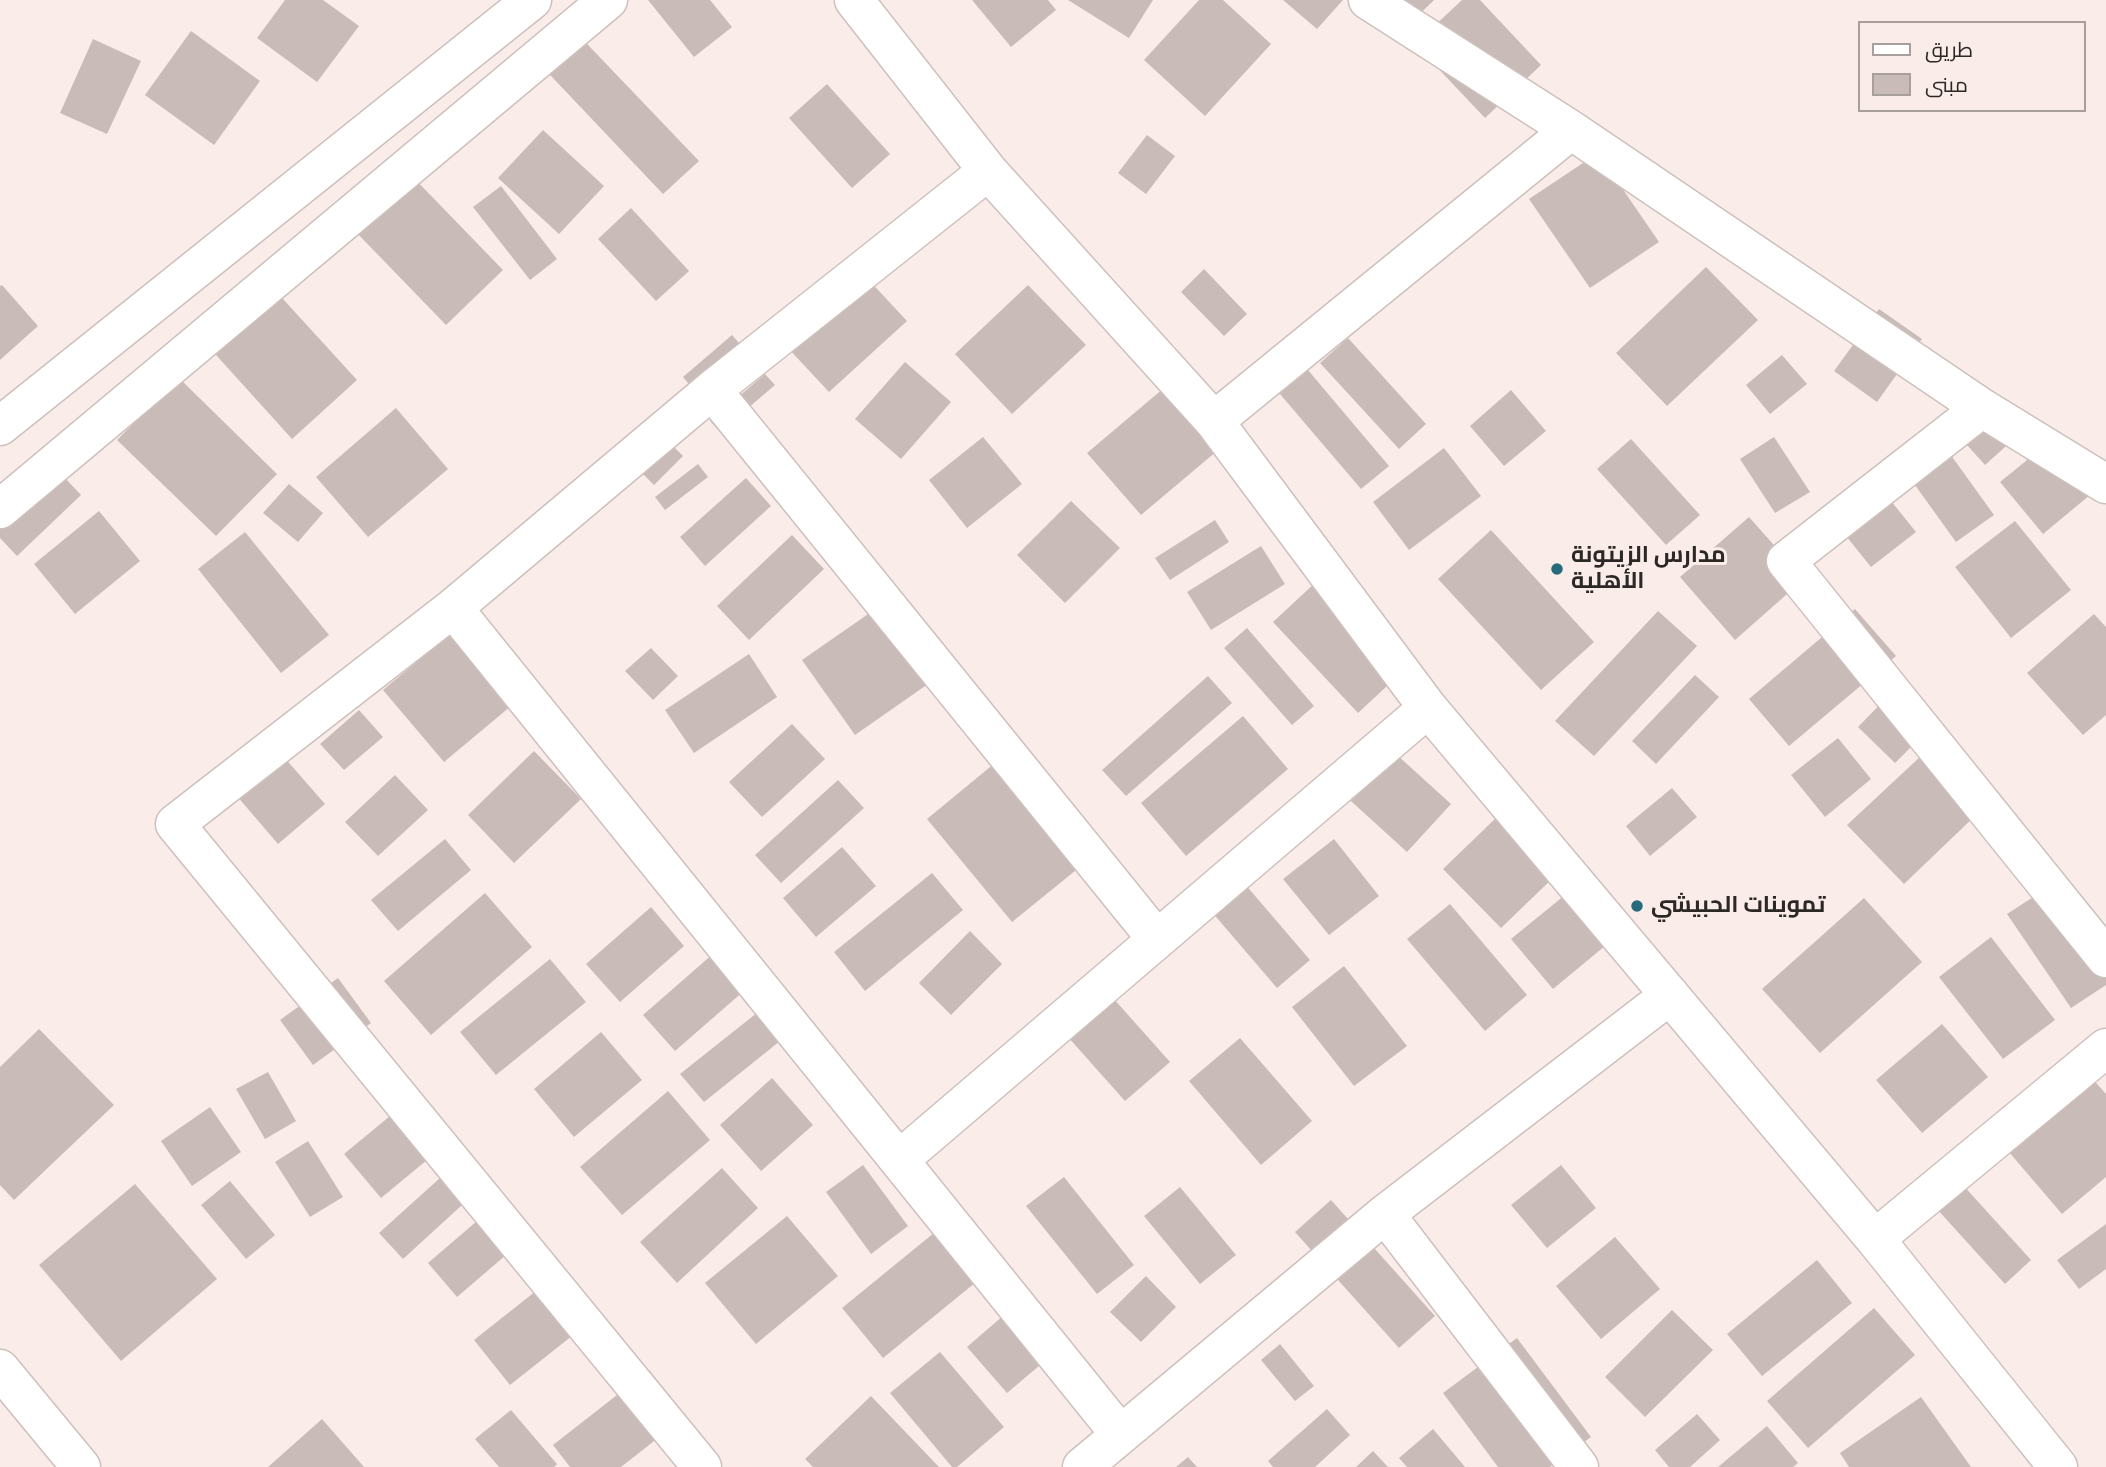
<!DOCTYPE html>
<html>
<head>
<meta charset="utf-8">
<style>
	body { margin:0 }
	#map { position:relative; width:2106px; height:1467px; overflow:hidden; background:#faece9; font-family:Poppins,Cairo,sans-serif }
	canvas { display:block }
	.legend { position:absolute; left:1858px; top:21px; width:228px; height:91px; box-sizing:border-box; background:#faece9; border:2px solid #a89e9b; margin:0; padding:9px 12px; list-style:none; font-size:21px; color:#2c2826 }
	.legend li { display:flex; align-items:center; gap:14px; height:35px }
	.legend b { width:35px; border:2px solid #a89e9b }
</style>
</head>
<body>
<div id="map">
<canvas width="2106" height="1467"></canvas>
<ul class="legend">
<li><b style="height:9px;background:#fff"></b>طريق</li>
<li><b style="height:19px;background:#c9bcb8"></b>مبنى</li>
</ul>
</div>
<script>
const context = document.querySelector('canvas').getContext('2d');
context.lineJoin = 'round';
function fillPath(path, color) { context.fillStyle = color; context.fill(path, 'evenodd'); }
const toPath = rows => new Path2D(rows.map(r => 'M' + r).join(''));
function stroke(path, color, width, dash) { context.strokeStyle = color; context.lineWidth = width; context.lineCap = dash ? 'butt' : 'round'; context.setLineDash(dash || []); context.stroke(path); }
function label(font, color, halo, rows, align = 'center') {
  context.font = font + ' Poppins,Cairo,sans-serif'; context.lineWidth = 6; context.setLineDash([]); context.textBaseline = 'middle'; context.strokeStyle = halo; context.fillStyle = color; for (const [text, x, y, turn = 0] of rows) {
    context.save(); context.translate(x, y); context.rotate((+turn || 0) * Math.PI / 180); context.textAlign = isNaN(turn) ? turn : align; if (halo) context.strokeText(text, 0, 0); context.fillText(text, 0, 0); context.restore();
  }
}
fillPath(toPath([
	[285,0,323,0,359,26,317,82,257,38],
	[648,0,710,0,732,27,694,57],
	[972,0,1048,0,1056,10,1011,47],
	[1068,0,1153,0,1129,38],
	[1199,0,1223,0,1271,44,1205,116,1144,60],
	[1283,0,1343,0,1317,29],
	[1397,0,1434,0,1393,40,1375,21],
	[1462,0,1480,0,1541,65,1485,118,1415,44],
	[569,25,699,161,663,194,534,58],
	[191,31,260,81,214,145,145,95],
	[93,39,141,61,107,134,60,113],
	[827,84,890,154,852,188,789,118],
	[543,130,604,186,559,234,498,178],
	[1147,135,1175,156,1146,194,1118,173],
	[1598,153,1659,242,1590,288,1529,199],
	[410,174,503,270,446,325,353,229],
	[501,186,557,259,530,280,473,207],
	[631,208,689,271,656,301,598,239],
	[852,262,907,321,829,392,774,333],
	[1706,267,1758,320,1667,406,1616,353],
	[1204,269,1247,314,1224,336,1181,292],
	[262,276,357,380,292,439,198,335],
	[2,285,38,326,0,360,0,286],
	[1028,285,1086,345,1012,414,955,354],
	[1879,309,1922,339,1877,402,1834,371],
	[732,335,752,358,702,400,683,377],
	[1348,338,1426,424,1399,449,1320,363],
	[1782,355,1807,384,1770,414,1746,385],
	[905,362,951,402,901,459,855,419],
	[1302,363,1389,466,1361,489,1274,387],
	[1190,366,1243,429,1141,515,1087,453],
	[765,374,775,385,720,432,710,421],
	[179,378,277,474,216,536,117,440],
	[1511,390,1546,431,1504,466,1470,426],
	[1997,402,2023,431,1985,465,1958,435],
	[396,408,448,469,368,537,316,477],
	[662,435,683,456,654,485,633,464],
	[983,437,1022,484,967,528,929,480],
	[1774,437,1810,492,1775,513,1740,459],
	[1631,439,1700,515,1666,545,1597,469],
	[2053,439,2096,490,2043,534,2000,482],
	[1945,447,1994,515,1956,542,1907,474],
	[1444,448,1481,496,1409,550,1373,502],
	[47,459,81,495,17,556,0,538,0,503],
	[698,464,708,477,665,510,655,497],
	[746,478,771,506,705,566,680,537],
	[289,484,323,513,298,542,263,513],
	[1883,491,1916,532,1871,567,1838,526],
	[1071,501,1120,548,1065,603,1017,555],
	[99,511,140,561,75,614,34,564],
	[1749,517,1804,579,1735,640,1680,577],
	[1215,520,1229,542,1170,580,1155,558],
	[2015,521,2071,590,2011,638,1955,567],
	[1491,530,1594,642,1541,690,1438,579],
	[245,532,329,635,281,673,198,569],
	[792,535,824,569,749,640,717,606],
	[1261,546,1285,584,1211,630,1187,592],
	[1316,582,1401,673,1358,713,1273,622],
	[884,603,938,677,855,735,802,660],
	[1855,609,1896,656,1789,746,1749,699],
	[1658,611,1697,646,1594,756,1555,721],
	[2094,614,2106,627,2106,715,2083,735,2027,673],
	[1247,628,1314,706,1292,725,1224,648],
	[450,634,511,706,444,762,383,690],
	[651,648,678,676,653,700,625,671],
	[749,654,777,697,694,753,665,710],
	[1695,675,1719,697,1656,764,1632,741],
	[1208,676,1232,703,1126,796,1102,770],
	[1895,689,1933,725,1895,763,1858,727],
	[359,710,383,737,344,770,320,744],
	[1243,716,1288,769,1186,856,1141,803],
	[792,724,825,759,762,817,729,782],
	[1374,734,1451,804,1407,852,1330,782],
	[1838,738,1871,779,1825,817,1791,775],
	[276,748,325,804,278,844,230,788],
	[534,751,581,799,514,863,468,815],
	[1921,756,1976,815,1904,884,1847,825],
	[1001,758,1086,862,1012,922,927,819],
	[395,775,428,810,378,856,345,822],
	[838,780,864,808,781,883,755,855],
	[1672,788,1697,817,1650,856,1626,826],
	[1497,817,1555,876,1501,928,1443,869],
	[445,839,471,870,398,931,371,900],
	[1334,839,1379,896,1329,935,1283,879],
	[842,847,876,886,816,937,783,898],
	[932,873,963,910,865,991,834,952],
	[2061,879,2106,947,2106,985,2071,1008,2007,914],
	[1244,883,1310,960,1277,988,1211,911],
	[1576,886,1617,936,1553,989,1511,939],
	[485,893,532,947,431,1035,384,981],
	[1864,898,1922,962,1820,1053,1762,989],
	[1450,904,1527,995,1485,1031,1407,939],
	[651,907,684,946,620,1002,586,964],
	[970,931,1002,964,951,1015,919,983],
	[1991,937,2055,1020,2003,1059,1939,977],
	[722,946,753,983,675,1051,643,1015],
	[550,959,586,1002,496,1075,460,1032],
	[1344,966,1407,1046,1354,1086,1292,1007],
	[338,978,371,1023,313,1065,280,1020],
	[782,993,805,1021,704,1102,680,1074],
	[1113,998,1170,1062,1125,1101,1068,1037],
	[1942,1024,1988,1077,1922,1133,1876,1080],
	[39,1029,114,1105,14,1200,0,1185,0,1067],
	[601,1032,642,1080,574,1137,534,1089],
	[1240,1038,1312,1121,1261,1165,1189,1081],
	[2075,1059,2106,1094,2106,1177,2062,1214,1991,1131],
	[268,1072,296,1121,265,1139,236,1089],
	[772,1078,813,1125,761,1171,720,1125],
	[668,1091,710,1140,622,1215,580,1167],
	[210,1107,241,1152,192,1186,161,1141],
	[390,1116,427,1160,381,1198,344,1154],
	[308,1141,343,1197,310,1217,275,1162],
	[461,1159,485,1184,403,1259,379,1233],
	[863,1165,908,1226,871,1254,826,1192],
	[1561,1165,1596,1208,1547,1248,1511,1205],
	[722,1168,758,1208,677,1283,640,1242],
	[1064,1177,1134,1265,1097,1294,1026,1206],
	[230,1181,275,1235,246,1259,201,1205],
	[135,1184,217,1279,121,1361,39,1265],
	[1962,1184,2031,1260,2005,1284,1936,1208],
	[1180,1187,1236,1255,1200,1284,1144,1216],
	[505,1197,534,1231,457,1297,428,1263],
	[1331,1200,1435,1316,1399,1348,1295,1232],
	[787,1216,838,1276,756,1344,705,1283],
	[2106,1224,2106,1269,2079,1289,2057,1260],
	[940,1228,981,1278,883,1358,842,1308],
	[1615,1237,1660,1289,1601,1339,1556,1286],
	[1817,1260,1852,1303,1762,1376,1727,1334],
	[1146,1276,1176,1307,1141,1342,1110,1312],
	[541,1287,577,1332,510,1385,474,1340],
	[1019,1302,1059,1349,1007,1393,967,1347],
	[1874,1308,1915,1355,1808,1448,1767,1401],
	[1672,1310,1713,1350,1645,1417,1605,1377],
	[1517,1338,1591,1437,1550,1467,1498,1467,1443,1393],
	[1280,1344,1314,1386,1295,1401,1261,1360],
	[940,1352,1004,1427,957,1467,952,1467,890,1393],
	[649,1370,686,1416,621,1467,570,1467,553,1445],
	[871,1396,939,1467,813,1467,805,1459],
	[1921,1397,1971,1467,1849,1467,1840,1453],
	[1327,1409,1350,1435,1315,1467,1273,1467,1268,1461],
	[511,1410,557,1464,554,1467,499,1467,475,1439],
	[1697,1414,1720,1440,1690,1467,1669,1467,1655,1450],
	[322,1419,364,1467,268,1467],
	[1767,1426,1798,1463,1793,1467,1718,1467],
	[1433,1429,1465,1467,1407,1467,1399,1458],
	[1373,1451,1388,1467,1356,1467],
	[1188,1457,1197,1467,1176,1467]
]), '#c9bcb8');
const minor = toPath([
	[854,0,988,171,1214,421,1428,708,1875,1239,2058,1467],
	[1368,0,1571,130],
	[712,390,1156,938],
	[1982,408,1786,561,2106,958],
	[1214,421,1571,130,1982,408,2106,484],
	[453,608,1120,1434],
	[899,1160,1428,708],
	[1385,1214,1579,1467],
	[1875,1239,2106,1048],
	[702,1467,175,824,453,608,712,390,988,171],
	[1082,1467,1385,1214,1670,995]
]);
const tertiary = toPath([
	[0,426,532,0],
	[0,509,608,0],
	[0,1369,81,1467]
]);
stroke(minor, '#cdc0bd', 41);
stroke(tertiary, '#cdc0bd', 41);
stroke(minor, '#fff', 38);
stroke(tertiary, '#fff', 38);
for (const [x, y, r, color] of [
	[1557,569,7,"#266b7b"],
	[1637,906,7,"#266b7b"]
]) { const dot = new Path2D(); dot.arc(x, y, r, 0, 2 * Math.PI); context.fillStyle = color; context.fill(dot); stroke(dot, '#faece9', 2.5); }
label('bold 23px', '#2c2826', '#faece9', [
	["مدارس الزيتونة",1571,556],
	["الأهلية",1571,582],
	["تموينات الحبيشي",1651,906]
], 'left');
</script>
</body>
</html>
